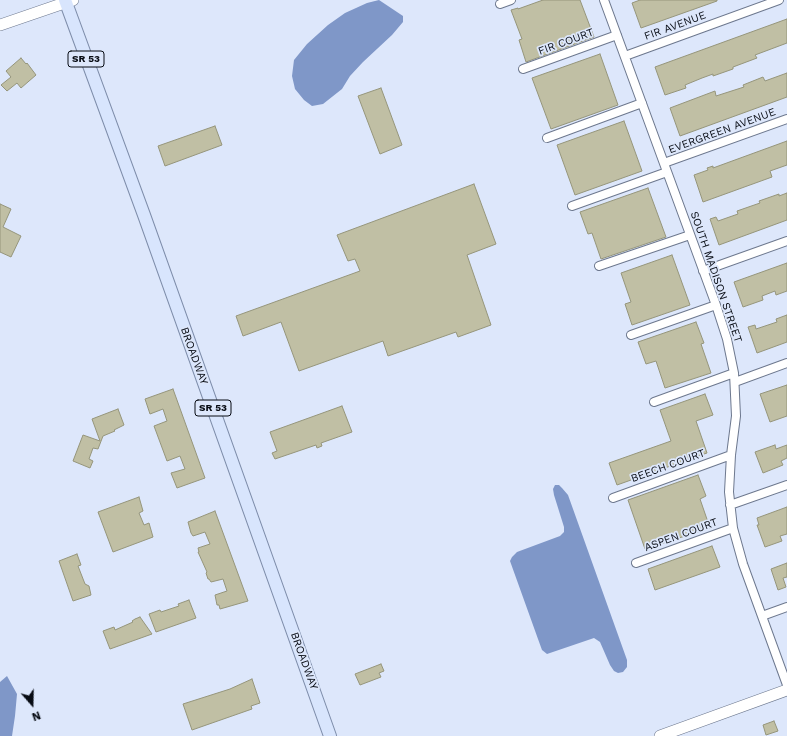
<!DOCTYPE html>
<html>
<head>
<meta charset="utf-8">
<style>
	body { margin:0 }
	#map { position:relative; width:787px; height:736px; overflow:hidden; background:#dde7fb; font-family:"Work Sans",sans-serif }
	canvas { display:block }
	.north { position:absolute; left:12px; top:684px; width:40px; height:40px; -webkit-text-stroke:3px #dde7fb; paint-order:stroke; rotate:160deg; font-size:11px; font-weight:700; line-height:16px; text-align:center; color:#070b13 }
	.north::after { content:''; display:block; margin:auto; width:14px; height:18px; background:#070b13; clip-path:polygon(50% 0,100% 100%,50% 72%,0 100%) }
</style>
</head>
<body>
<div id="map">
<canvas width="787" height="736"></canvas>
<div class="north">N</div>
</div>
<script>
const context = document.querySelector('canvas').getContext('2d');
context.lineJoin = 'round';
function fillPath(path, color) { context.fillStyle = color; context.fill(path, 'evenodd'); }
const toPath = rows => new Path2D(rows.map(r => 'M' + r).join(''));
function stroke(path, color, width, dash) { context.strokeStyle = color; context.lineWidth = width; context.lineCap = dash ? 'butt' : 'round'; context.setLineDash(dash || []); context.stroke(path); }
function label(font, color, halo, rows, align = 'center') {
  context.font = font + ' "Work Sans",sans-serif'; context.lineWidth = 3.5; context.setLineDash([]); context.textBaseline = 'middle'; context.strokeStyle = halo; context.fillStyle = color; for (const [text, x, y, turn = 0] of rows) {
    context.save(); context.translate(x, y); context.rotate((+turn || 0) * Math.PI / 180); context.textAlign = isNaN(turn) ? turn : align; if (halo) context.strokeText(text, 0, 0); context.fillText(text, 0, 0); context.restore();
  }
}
fillPath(toPath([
	[379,0,403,16,403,22,392,35,363,62,350,76,342,89,323,104,312,106,304,100,295,89,292,76,294,60,307,44,328,25,345,13,367,3],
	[555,485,559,485,562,488,568,495,627,660,627,667,623,672,618,673,614,671,610,665,600,642,594,638,547,654,542,650,538,639,510,561,512,557,517,552,560,536,564,532,564,527,554,495,553,489],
	[7,676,17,694,15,716,12,736,0,736,0,682]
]), '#7f97c8');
const building = toPath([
	[543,0,580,0,594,37,526,62,519,40,522,39,511,10,518,8,518,9,543,0],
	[640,0,717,0,717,1,641,28,632,3,640,0],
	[787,19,787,43,755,55,757,58,733,67,733,69,713,76,713,74,702,78,685,85,686,88,665,95,655,67,787,19],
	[600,54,618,105,551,129,532,78,600,54],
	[21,58,26,64,27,63,36,75,21,88,17,83,7,91,1,85,11,77,6,71,21,58],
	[787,73,787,97,680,136,670,108,715,91,716,96,744,87,743,85,763,77,765,81,787,73],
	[381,88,402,145,380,154,358,96,381,88],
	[624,121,642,171,575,195,557,145,624,121],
	[215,126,222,145,165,166,158,146,215,126],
	[787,141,787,165,770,171,772,177,703,202,694,175,708,170,707,168,713,166,713,168,787,141],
	[474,184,496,244,467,255,491,325,458,337,456,332,388,356,383,341,299,371,281,322,243,336,236,316,360,271,355,259,348,261,337,235,474,184],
	[648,188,666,237,601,259,592,233,588,234,580,212,648,188],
	[787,193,787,220,719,245,710,219,716,217,718,221,738,214,737,211,760,203,759,201,779,194,779,196,787,193],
	[0,204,11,209,3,227,21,236,11,257,0,252,0,204],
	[672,255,690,305,632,325,625,304,631,302,621,273,672,255],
	[787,263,787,291,776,295,775,291,762,296,763,300,743,307,734,282,787,263],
	[787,315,787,342,757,353,748,327,755,325,756,329,777,322,776,319,787,315],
	[696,322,704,343,701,344,711,373,665,388,656,361,646,364,638,342,696,322],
	[787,385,787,416,770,422,760,394,787,385],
	[173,389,205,478,177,488,171,473,185,469,180,456,167,461,154,426,167,421,163,409,150,414,145,399,173,389],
	[705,394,713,415,696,421,707,453,617,485,609,463,671,441,660,410,705,394],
	[342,406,352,432,321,443,322,446,317,448,316,445,275,459,272,453,277,451,270,432,342,406],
	[118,409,124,425,114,430,115,431,103,436,98,449,93,448,89,459,93,461,90,468,73,461,83,435,100,441,92,419,118,409],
	[775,445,776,449,787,445,787,458,781,461,783,465,763,473,755,452,775,445],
	[698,475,706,496,700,499,710,528,645,549,628,500,698,475],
	[139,497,143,511,139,513,144,525,149,523,153,537,113,552,98,512,139,497],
	[787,507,787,534,780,536,782,541,765,547,757,525,759,525,757,518,787,507],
	[215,511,248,601,220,609,219,605,217,605,215,595,227,591,223,579,211,582,209,579,208,579,206,573,207,572,198,552,199,552,198,548,210,544,205,532,193,536,191,533,188,522,215,511],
	[712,546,720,567,655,590,648,569,712,546],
	[77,554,81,565,78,566,85,584,89,586,91,595,73,601,59,561,77,554],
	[787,563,787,577,783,578,786,587,778,590,771,569,787,563],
	[189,600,196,618,156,632,149,614,160,610,161,612,179,606,178,604,189,600],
	[140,617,152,634,110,649,103,631,114,627,115,630,133,622,132,621,135,619,140,617],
	[381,664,384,671,379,673,381,677,360,685,355,674,381,664],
	[252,679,260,703,251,706,252,709,192,730,183,704,230,689,252,679],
	[774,721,778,731,766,735,763,725,774,721]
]);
fillPath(building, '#c0bfa4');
stroke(building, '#95957b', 1);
const street = toPath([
	[604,0,716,305,727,339,734,373,736,416,731,455,729,492,733,528,743,564,787,685],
	[500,4,511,0],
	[625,56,779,0],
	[523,69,617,35],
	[547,138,642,103],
	[664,163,787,119],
	[572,206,667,172],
	[599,266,690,235],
	[703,271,787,241],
	[631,335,716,305],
	[735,382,787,363],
	[654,402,734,373],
	[613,498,731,455],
	[730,505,787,485],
	[636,563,733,528],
	[762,616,787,607]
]);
const secondary = toPath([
	[0,25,73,0],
	[660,736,787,690]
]);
const primary = toPath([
	[65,0,144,215,330,736]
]);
stroke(street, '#6d788e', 10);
stroke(secondary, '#6d788e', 12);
stroke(primary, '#7e8daa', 14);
stroke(street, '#fff', 8);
stroke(secondary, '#fff', 11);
stroke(primary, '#d8e5fd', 12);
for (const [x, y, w] of [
	[86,59,36],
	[213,408,36]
]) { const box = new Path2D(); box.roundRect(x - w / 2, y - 8, w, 16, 3); context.fillStyle = '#dde7fb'; context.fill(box); stroke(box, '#070b13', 1); }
label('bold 10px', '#070b13', null, [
	["SR 53",86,59],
	["SR 53",213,408]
]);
label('11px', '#070b13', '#dde7fb', [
	["FIR AVENUE",675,26,-20],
	["FIR COURT",566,42,-20],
	["EVERGREEN AVENUE",722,131,-20],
	["SOUTH MADISON STREET",716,277,71],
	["BROADWAY",194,356,70],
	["BEECH COURT",668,466,-20],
	["ASPEN COURT",681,535,-20],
	["BROADWAY",304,661,70]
]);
</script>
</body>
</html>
